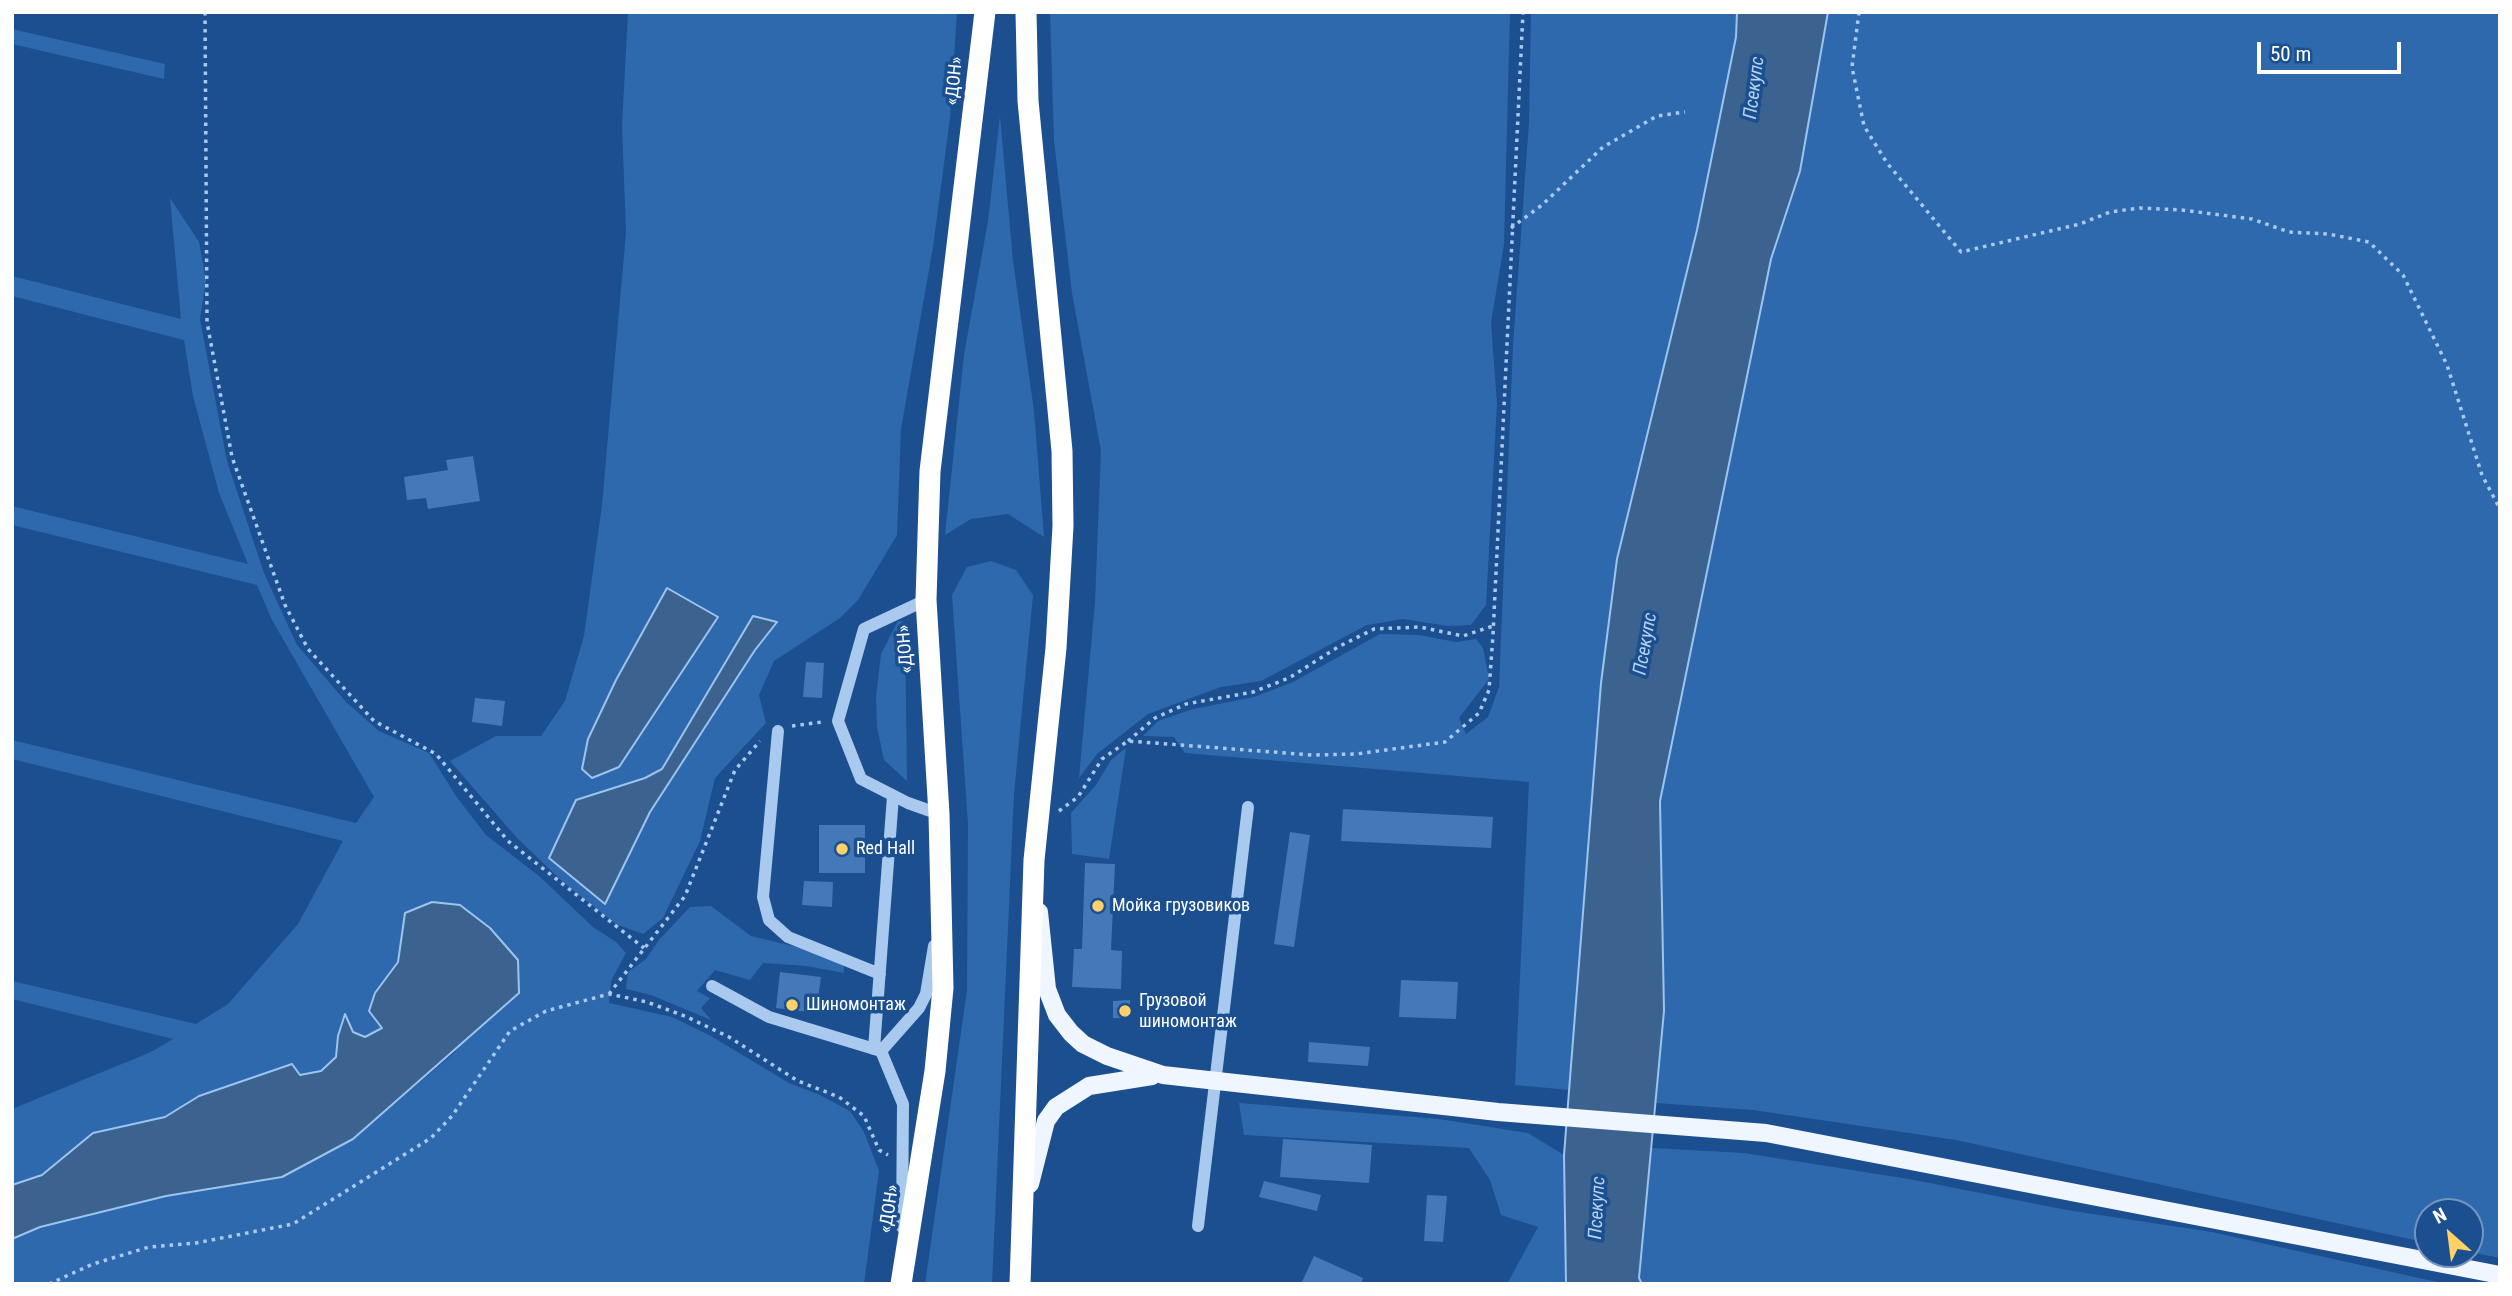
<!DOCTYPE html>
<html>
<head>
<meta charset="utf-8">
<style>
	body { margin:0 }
	#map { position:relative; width:2512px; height:1296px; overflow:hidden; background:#1b4f8f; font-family:"Roboto Condensed",sans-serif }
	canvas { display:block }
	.frame { position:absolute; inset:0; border:14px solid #fff; pointer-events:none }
	.north { position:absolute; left:2414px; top:1198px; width:70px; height:70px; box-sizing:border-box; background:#1b4f8f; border:2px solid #7695bc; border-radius:50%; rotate:332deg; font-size:19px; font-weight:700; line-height:28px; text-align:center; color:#fff }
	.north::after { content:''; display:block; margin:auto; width:24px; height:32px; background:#ffd166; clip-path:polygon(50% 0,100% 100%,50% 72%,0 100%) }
	.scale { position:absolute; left:2257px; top:42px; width:144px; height:32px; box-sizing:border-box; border:4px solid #fff; border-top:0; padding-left:9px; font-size:21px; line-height:24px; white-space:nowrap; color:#fff; -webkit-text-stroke:5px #1b4f8f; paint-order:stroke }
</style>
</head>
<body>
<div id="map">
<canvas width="2512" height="1296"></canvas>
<div class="frame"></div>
<div class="north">N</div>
<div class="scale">50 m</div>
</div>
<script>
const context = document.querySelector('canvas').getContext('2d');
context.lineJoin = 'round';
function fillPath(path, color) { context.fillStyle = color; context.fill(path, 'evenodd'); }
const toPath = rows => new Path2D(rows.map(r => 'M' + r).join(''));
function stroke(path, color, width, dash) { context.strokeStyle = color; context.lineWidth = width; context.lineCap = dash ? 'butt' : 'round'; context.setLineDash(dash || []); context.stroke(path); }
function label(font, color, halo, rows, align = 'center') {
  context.font = font + ' "Roboto Condensed",sans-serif'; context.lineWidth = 7; context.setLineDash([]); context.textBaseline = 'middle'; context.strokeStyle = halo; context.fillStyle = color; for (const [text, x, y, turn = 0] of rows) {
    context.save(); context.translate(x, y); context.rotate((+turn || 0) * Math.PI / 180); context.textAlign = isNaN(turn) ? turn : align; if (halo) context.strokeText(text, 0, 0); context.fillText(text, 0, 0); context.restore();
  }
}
fillPath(toPath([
	[628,12,957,12,950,118,933,247,901,429,897,535,858,600,840,618,774,661,759,695,766,723,715,778,700,841,663,918,643,934,616,924,564,883,517,838,450,761,496,736,541,736,565,701,584,636,602,505,626,232,622,126],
	[776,622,740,671,650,812,605,903,549,858,576,800,645,778,662,769,726,661],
	[1050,12,1510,12,1504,245,1491,322,1497,404,1486,605,1471,625,1448,626,1403,619,1367,625,1261,681,1221,687,1148,714,1097,754,1079,778,1095,602,1101,451,1072,293,1054,141],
	[1531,12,1737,12,1736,37,1697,230,1617,559,1601,683,1570,1090,1515,1085,1529,782,1185,753,1174,737,1143,736,1158,721,1193,709,1254,697,1293,682,1380,634,1419,635,1456,642,1476,639,1483,648,1489,679,1459,718,1466,734,1488,717,1499,687,1513,345,1529,122],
	[1828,12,2500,12,2500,1258,2470,1252,2470,1212,2428,1212,2428,1243,1956,1140,1753,1110,1656,1103,1664,1011,1660,801,1771,259,1800,171],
	[12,29,165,64,164,79,12,44],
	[1000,116,1013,261,1034,411,1044,537,1008,514,971,519,945,535,964,355,988,221],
	[170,198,199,242,206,281,200,319,227,461,264,573,297,645,346,702,379,731,429,753,456,796,486,835,539,876,593,927,616,942,626,953,611,981,609,1003,672,1017,711,1036,789,1083,820,1095,850,1111,864,1132,879,1171,864,1284,12,1284,12,1239,40,1227,166,1196,282,1177,353,1139,454,1053,518,960,490,928,460,905,405,914,398,962,375,993,382,1028,365,1037,353,1032,345,1015,338,1036,336,1057,321,1071,299,1075,292,1064,199,1096,165,1117,93,1133,42,1175,12,1185,12,1109,151,1052,173,1039,12,999,12,981,196,1024,228,1004,298,924,343,841,12,759,12,740,356,823,374,797,272,620,257,585,12,525,12,506,248,564,219,493,193,396,184,340,12,296,12,276,181,319],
	[991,561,1016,570,1033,595,1014,794,992,1284,925,1284,967,990,968,824,952,595,967,567],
	[898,621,905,622,907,781,884,760,877,727,876,697,881,654],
	[1126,748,1109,859,1072,854,1071,813,1096,785,1111,760],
	[711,906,751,936,843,958,844,973,807,966,763,963,750,980,715,970,697,991,710,998,701,1008,711,1020,651,995,626,989,628,972,646,959,659,940,690,907],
	[1239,1103,1439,1119,1528,1133,1564,1155,1566,1284,1507,1284,1538,1227,1501,1215,1490,1180,1469,1148,1244,1135],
	[1652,1148,1744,1153,1909,1179,2067,1210,2212,1232,2446,1284,1642,1284,1639,1279]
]), '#2e69ad');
const water = toPath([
	[1737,12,1828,12,1800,171,1771,259,1660,801,1664,1011,1639,1278,1642,1284,1566,1284,1564,1155,1601,683,1617,559,1697,230,1736,37,1737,12],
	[667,588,718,617,619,767,592,778,582,769,588,739,616,680,667,588],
	[753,616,777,622,755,650,650,812,605,904,549,858,576,800,645,778,662,769,753,616],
	[432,902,460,905,490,928,518,960,519,993,353,1139,282,1177,166,1196,40,1227,12,1239,12,1185,42,1175,93,1133,165,1117,199,1096,292,1064,300,1075,321,1071,336,1057,338,1036,345,1014,353,1032,365,1037,382,1028,369,1011,375,993,398,962,405,913,432,902]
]);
fillPath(water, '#3c6290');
stroke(water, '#9cc4f0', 2);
fillPath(toPath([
	[473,456,480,501,428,509,426,498,407,500,404,477,448,470,446,460],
	[806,662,824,663,822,698,803,697],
	[475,698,505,701,502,726,472,722],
	[1343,809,1493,817,1491,848,1341,841],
	[819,825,865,825,865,873,819,873],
	[1290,832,1310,835,1294,947,1274,944],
	[1085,863,1115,864,1111,950,1122,951,1121,989,1072,987,1074,949,1082,949],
	[804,881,833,882,832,907,802,905],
	[780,972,821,977,816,1013,776,1008],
	[1401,980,1458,982,1456,1019,1399,1017],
	[1130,1000,1130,1018,1113,1018,1113,1001],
	[1309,1042,1370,1047,1368,1066,1308,1062],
	[1283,1139,1372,1145,1369,1183,1280,1177],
	[1264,1181,1321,1195,1317,1211,1259,1197],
	[1427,1195,1447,1196,1443,1242,1424,1241],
	[1314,1256,1363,1278,1361,1284,1301,1284]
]), '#4478b7');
stroke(toPath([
	[205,12,207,322,232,457,285,605,308,649,374,721,436,754,508,841,644,948],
	[1859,12,1852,67,1864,126,1887,163,1961,252,2080,224,2110,212,2140,208,2182,210,2252,219,2289,232,2328,234,2369,242,2403,275,2447,365,2482,475,2500,509],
	[1511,228,1542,205,1603,147,1657,116,1685,112],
	[792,726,822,722],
	[1128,741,1155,718,1186,704,1253,692,1289,678,1338,647,1374,629,1420,627,1463,636,1493,626],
	[1059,811,1078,797,1102,759,1128,741,1312,755,1356,754,1445,742,1479,713,1489,690,1493,635,1523,12],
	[609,994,685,896,735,770,760,741],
	[49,1284,93,1264,149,1247,196,1243,293,1224,431,1138,452,1116,510,1031,546,1011,609,994,647,1002,687,1017,729,1037,798,1081,839,1097,864,1116,879,1150,888,1155]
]), '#a9c9ee', 3.5, [3.5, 5]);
stroke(toPath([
	[926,600,864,629,838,721,861,779,908,803,939,814],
	[778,731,763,897,769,920,788,937,880,974],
	[712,986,769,1017,881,1051,903,1104,902,1227],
	[874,1049,893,796],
	[881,1051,919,1008,926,994,934,946],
	[1198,1226,1248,807]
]), '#a9c9ee', 12);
stroke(toPath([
	[1039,912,1047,989,1057,1015,1071,1033,1083,1044,1107,1056,1163,1075,1498,1112,1766,1133,2500,1275],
	[1030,1184,1046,1121,1056,1107,1089,1086,1152,1076]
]), '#f0f6ff', 18);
stroke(toPath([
	[901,1284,935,1071,943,988,939,814,926,600,930,471,985,12],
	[1020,1284,1034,860,1056,648,1063,526,1062,451,1028,101,1026,12]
]), '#fff', 21);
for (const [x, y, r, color] of [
	[842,849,7,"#ffd166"],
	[1098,906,7,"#ffd166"],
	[792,1005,7,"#ffd166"],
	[1125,1011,7,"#ffd166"]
]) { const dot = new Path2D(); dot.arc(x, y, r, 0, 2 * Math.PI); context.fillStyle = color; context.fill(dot); stroke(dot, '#1b4f8f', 2.5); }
label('18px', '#fff', '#1b4f8f', [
	["«ДОН»",955,81,-84],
	["«ДОН»",906,649,-94],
	["«ДОН»",890,1209,-81]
]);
label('18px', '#fff', '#1b4f8f', [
	["Red Hall",856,849],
	["Мойка грузовиков",1112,906],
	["Грузовой",1139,1001],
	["шиномонтаж",1139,1022],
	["Шиномонтаж",806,1005]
], 'left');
label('italic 19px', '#b5d3f5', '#1b4f8f', [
	["Псекупс",1755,88,-83],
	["Псекупс",1646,644,-80],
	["Псекупс",1598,1208,-87]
]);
</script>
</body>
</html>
